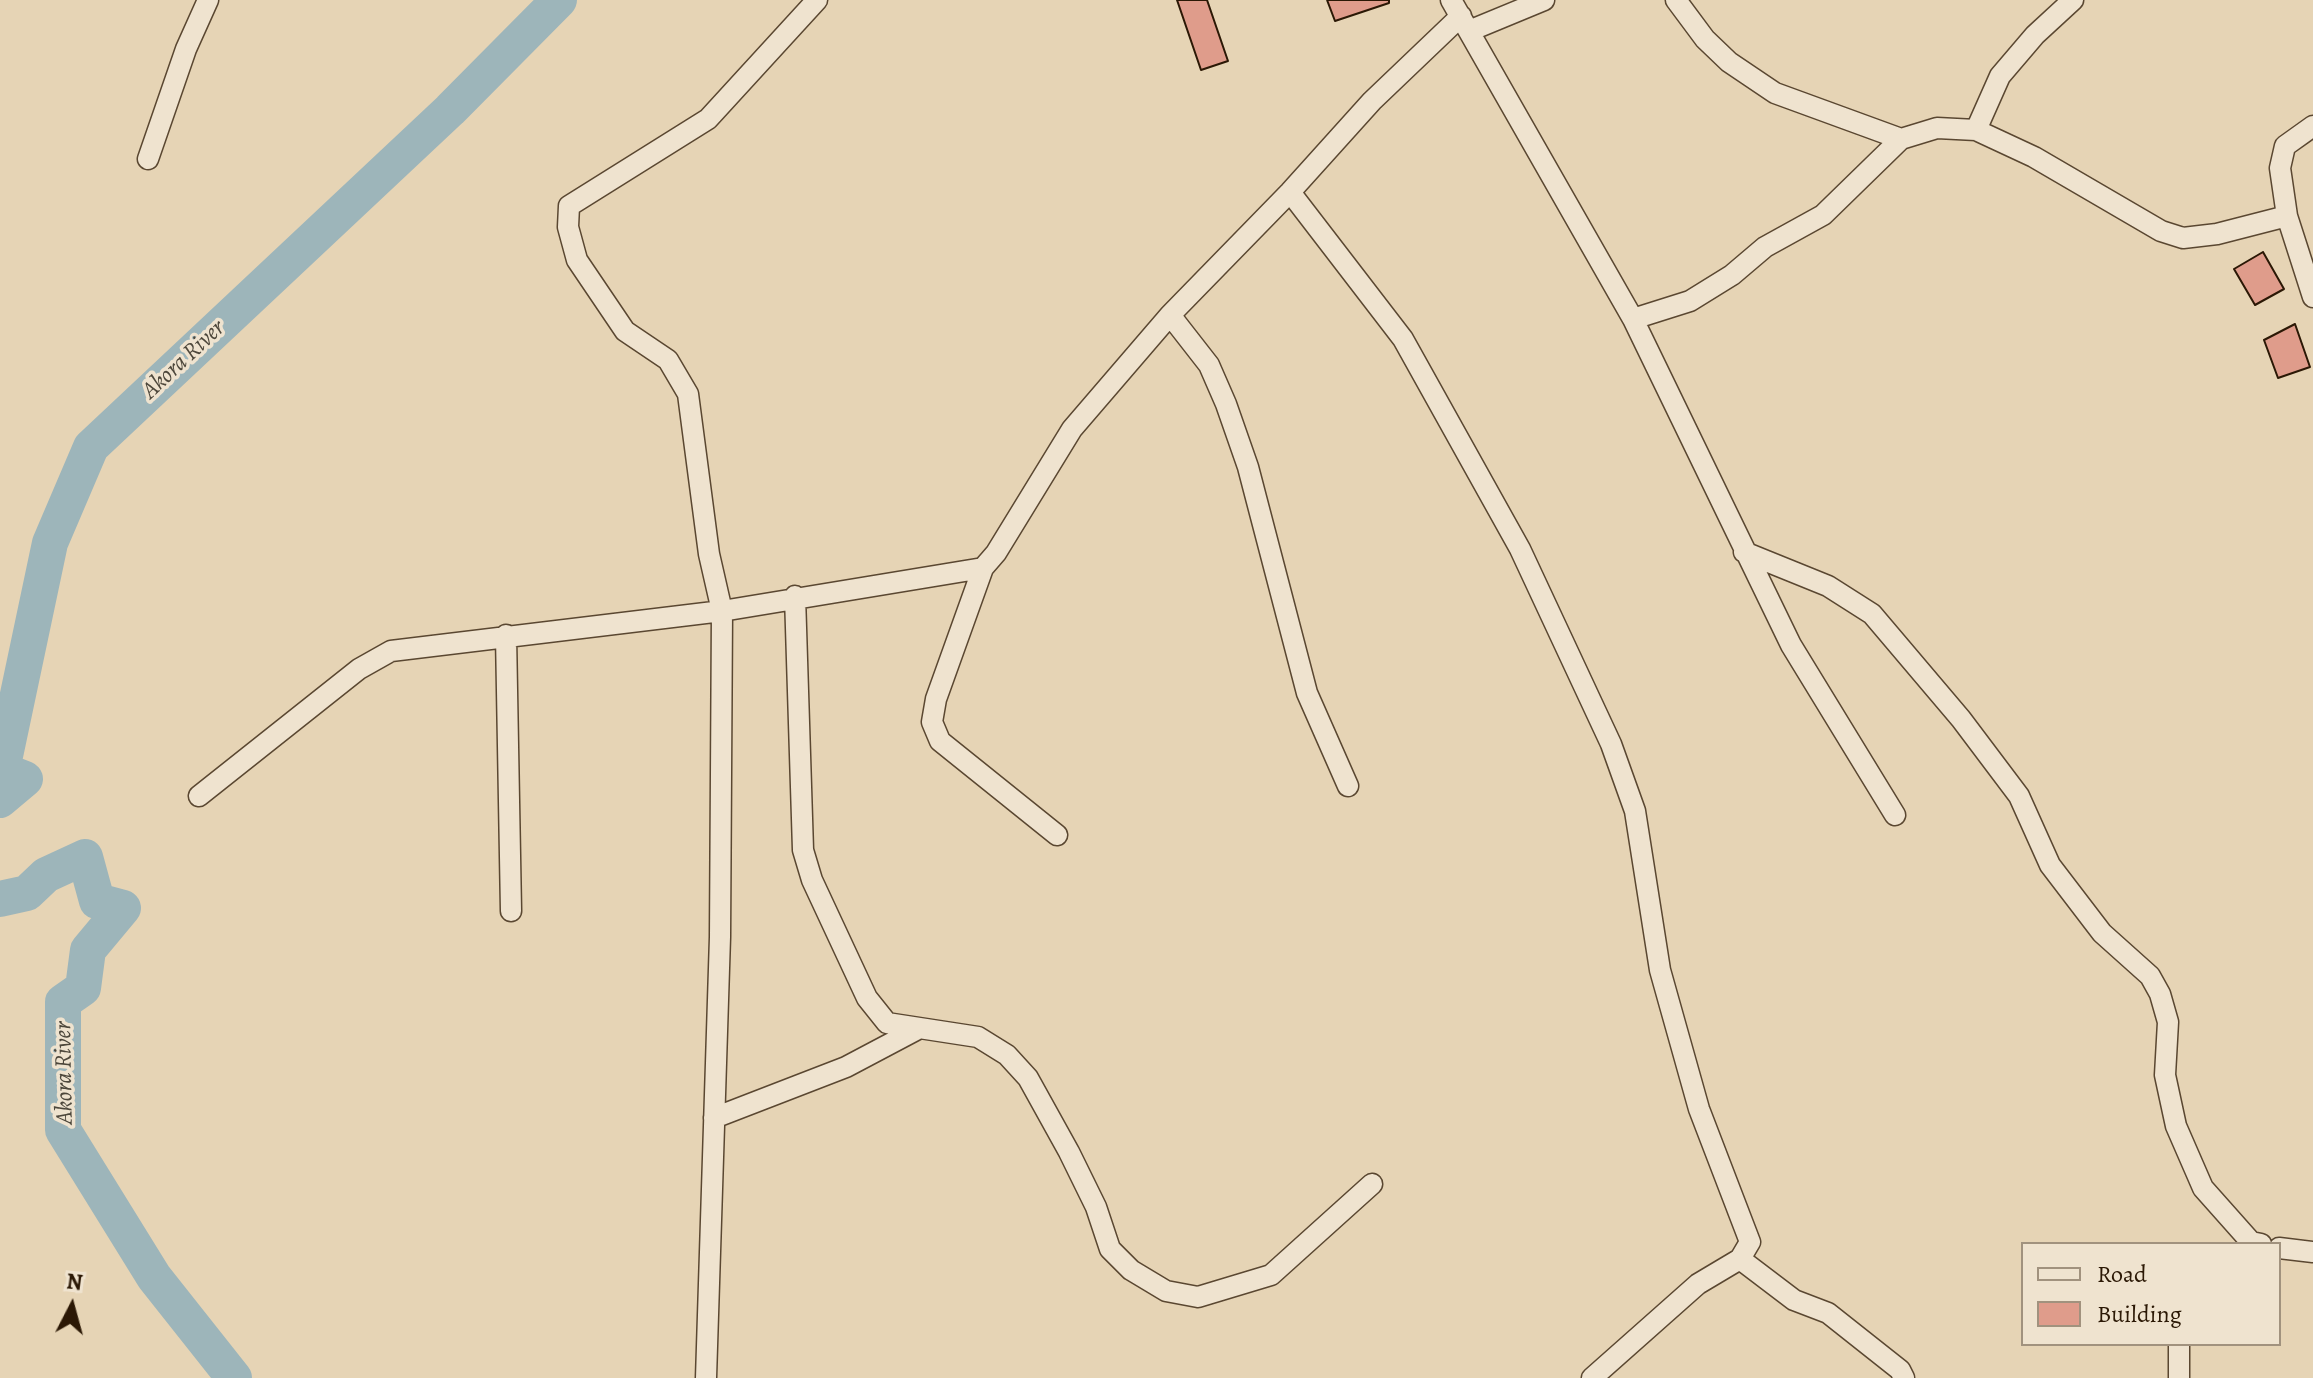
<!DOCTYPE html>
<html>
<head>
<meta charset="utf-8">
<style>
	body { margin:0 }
	#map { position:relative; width:2313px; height:1378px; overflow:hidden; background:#e6d4b5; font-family:Alegreya,serif }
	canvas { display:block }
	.legend { position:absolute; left:2021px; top:1242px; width:260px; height:104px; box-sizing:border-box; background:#efe3cf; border:2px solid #a1927e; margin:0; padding:10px 14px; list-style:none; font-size:24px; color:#2b1805 }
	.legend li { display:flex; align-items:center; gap:16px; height:40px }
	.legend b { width:40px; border:2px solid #a1927e }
	.north { position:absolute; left:32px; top:1266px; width:80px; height:80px; -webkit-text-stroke:6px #efe3cf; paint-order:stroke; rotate:6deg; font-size:22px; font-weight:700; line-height:32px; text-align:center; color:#2b1805 }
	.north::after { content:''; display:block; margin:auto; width:28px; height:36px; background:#2b1805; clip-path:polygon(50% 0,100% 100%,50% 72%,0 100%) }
</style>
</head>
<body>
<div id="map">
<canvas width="2313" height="1378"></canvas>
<ul class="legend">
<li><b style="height:10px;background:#efe3cf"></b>Road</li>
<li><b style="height:22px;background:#df9c8b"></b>Building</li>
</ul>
<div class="north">N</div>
</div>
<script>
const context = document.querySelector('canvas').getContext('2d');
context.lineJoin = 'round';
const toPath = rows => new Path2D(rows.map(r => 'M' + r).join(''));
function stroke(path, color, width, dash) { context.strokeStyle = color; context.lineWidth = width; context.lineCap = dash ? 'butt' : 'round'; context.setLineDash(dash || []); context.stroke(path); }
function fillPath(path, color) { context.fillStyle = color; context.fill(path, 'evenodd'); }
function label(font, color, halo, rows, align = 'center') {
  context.font = font + ' Alegreya,serif'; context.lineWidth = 7; context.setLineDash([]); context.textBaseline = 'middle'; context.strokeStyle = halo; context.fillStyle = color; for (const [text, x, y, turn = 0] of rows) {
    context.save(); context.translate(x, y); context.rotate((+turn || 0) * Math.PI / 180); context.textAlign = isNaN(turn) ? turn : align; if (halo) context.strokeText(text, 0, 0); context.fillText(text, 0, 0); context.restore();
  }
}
stroke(toPath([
	[0,800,25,779,2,770,50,543,91,447,450,110,559,0],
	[0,899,27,893,46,875,85,857,97,901,123,908,88,950,83,988,63,1002,63,1130,154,1277,234,1378]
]), '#9db5ba', 36);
const building = toPath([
	[1177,0,1207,0,1228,61,1201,70,1177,0],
	[1327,0,1389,0,1389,3,1335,21,1327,0],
	[2263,252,2284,289,2255,305,2234,269,2263,252],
	[2295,324,2310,367,2278,378,2264,340,2295,324]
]);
fillPath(building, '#df9c8b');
stroke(building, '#2b1805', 2);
const street = toPath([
	[1451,0,1633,319,1791,645,1895,815],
	[1676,0,1705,39,1729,62,1775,93,1901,139],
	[1469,31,1544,0],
	[2313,126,2285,146,2280,168,2287,216,2313,297],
	[1976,130,2000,76,2035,35,2073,0],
	[148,159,186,49,208,0],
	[1290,192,1403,339,1520,549,1611,744,1635,811,1660,970,1699,1109,1750,1242,1740,1259,1698,1284,1592,1378],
	[1170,315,1209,365,1226,404,1248,467,1307,693,1348,786],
	[1633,319,1690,301,1732,275,1765,247,1823,215,1901,139,1937,128,1976,130,2034,157,2161,231,2183,238,2217,234,2287,216],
	[1744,552,1828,586,1872,614,1961,719,2019,796,2050,865,2102,933,2150,976,2160,994,2168,1022,2165,1075,2176,1126,2203,1188,2251,1242,2261,1244],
	[983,568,936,699,932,722,940,741,1057,835],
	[795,596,803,850,812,880,867,998,887,1023,978,1037,1007,1055,1028,1078,1069,1152,1096,1207,1110,1249,1131,1270,1166,1291,1198,1297,1271,1275,1372,1184],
	[506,635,511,911],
	[199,796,359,669,391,651,722,611,983,568,996,553,1072,429,1170,315,1290,192,1372,101,1461,16],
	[714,1118,846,1067,916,1030],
	[2279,1248,2313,1252],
	[1740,1259,1794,1300,1828,1313,1900,1370,1904,1378],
	[2179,1344,2179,1378],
	[706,1378,720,937,722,611,709,554,688,394,668,360,625,331,577,260,568,227,569,206,708,119,817,0]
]);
stroke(street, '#5a4731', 23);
stroke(street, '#efe3cf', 20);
label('italic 24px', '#4d473b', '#efe3cf', [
	["Akora River",184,360,-43],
	["Akora River",65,1073,-91]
]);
</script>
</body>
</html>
